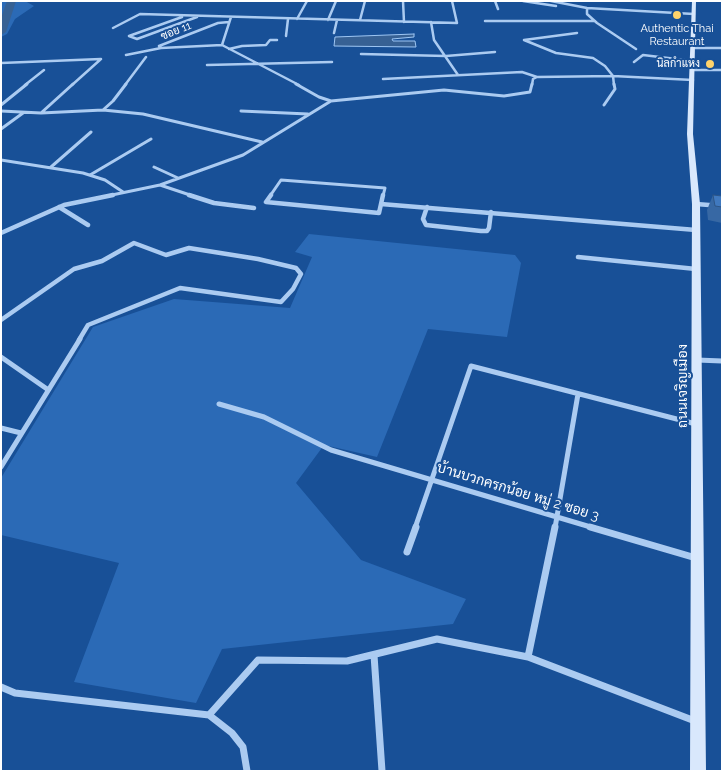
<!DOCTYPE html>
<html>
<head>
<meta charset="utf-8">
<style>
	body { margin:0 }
	#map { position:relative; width:723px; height:772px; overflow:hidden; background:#185097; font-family:Raleway,sans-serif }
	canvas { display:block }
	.frame { position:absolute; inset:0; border:2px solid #fff; pointer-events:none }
</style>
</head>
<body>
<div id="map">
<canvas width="723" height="772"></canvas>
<div class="frame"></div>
</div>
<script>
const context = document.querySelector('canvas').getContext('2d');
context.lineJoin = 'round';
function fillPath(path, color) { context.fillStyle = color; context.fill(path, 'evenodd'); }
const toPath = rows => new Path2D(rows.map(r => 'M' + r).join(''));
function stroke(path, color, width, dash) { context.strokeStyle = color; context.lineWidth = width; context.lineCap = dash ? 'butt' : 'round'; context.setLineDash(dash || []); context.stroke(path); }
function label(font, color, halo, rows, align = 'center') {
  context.font = font + ' Raleway,Sarabun,sans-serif'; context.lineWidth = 4; context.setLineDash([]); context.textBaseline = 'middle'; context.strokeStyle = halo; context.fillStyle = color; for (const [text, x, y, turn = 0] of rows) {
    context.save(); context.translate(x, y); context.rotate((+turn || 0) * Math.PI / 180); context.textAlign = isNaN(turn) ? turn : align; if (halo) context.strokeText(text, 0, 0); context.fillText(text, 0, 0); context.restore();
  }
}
fillPath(toPath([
	[1,1,25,1,34,6,15,19,7,34,1,37],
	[309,234,515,255,521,263,507,337,428,329,377,457,324,445,296,483,361,560,466,599,453,624,222,649,196,703,74,682,119,563,1,535,1,478,93,327,174,299,290,308,312,257,295,252]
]), '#2b6ab6');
const water = toPath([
	[414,34,414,37,392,39,393,41,415,41,416,47,334,46,335,37,414,34]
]);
fillPath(water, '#376194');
stroke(water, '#9ec6f3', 1);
fillPath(toPath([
	[7,1,16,1,6,32,1,35,1,18,7,1]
]), '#376194');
stroke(toPath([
	[403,1,404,22],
	[495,1,498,9],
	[523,1,556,6],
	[551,1,587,8,694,14],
	[587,8,587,14,597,23,636,49],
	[182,17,129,36,137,39,197,17],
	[231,17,222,45,299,85],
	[297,19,307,1],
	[328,20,336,1],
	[360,20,365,1],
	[485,21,595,21],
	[431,22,434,40,458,75],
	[113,28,140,14,457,23,452,1],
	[334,33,337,20],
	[577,33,524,40,556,53,593,58,605,66,613,76,614,85],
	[286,36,288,19],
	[222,45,161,48,159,46,218,23,229,22],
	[693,48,722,48],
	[229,49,242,46,266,45,270,40,277,40],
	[361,54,446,56,495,52],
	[126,55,161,48],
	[634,62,643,55,693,61],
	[1,63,101,59],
	[207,65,332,62],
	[693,70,722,70],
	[383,79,522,72,537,77,613,76,693,80],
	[25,85,44,70],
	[72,85,101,59],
	[125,85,146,57],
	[532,85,533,79,537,77]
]), '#abcbf1', 2.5);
stroke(toPath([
	[296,84,319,97,331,101,444,90,504,96,530,92,532,84],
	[1,105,27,84],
	[604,105,615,89,614,84],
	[103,110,113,101,126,84],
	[1,111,41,113,103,110,143,114,262,142],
	[241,111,308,114],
	[41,113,73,84],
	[1,129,23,113],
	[1,160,83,173,105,180,123,192],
	[51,167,91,132],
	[154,167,178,178],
	[90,175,151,139],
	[160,185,193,196],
	[107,196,160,185,243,155,331,101],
	[270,196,281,180,385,188,383,196]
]), '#abcbf1', 3);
stroke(toPath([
	[189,195,214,203,254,208],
	[271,195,266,202,379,213,383,195],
	[381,204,696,230],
	[696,204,722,206],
	[59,207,88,225],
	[427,207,423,219,426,225,481,231,487,231,489,228,491,212],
	[1,233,64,205,113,195],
	[578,257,696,269],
	[1,320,74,269,102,261,134,243,166,255,189,248,258,259,296,268,301,274,293,289,281,302,180,288,88,325,79,340]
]), '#abcbf1', 4.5);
stroke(toPath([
	[1,357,47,389],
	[697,360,722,361],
	[219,404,264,417,331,450,594,528],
	[1,428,21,433],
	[1,467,80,339],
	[415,528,471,366,696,424],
	[555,528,578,394]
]), '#abcbf1', 5);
stroke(toPath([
	[590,527,696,558],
	[407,552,416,527],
	[374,655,382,771],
	[528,657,555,527],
	[1,687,15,693,209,715,258,660,347,661,437,639,528,657,695,721],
	[209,715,232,733,243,747,247,771]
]), '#abcbf1', 7);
fillPath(toPath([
	[692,1,696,1,693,134,700,204,706,771,690,771,692,204,687,134,692,1]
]), '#d9e8fc');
fillPath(toPath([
	[713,195,722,196,722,223,708,220,707,210]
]), '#3768a4');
const building = toPath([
	[713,195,722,196,722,207,715,206,713,195]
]);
fillPath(building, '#4079bf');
stroke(building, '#2d5586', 1);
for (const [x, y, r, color] of [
	[677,15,5,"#ffd36b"],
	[710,64,5,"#ffd36b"]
]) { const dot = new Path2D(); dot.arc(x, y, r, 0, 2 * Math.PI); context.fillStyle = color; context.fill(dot); stroke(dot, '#185097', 2); }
label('11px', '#fff', '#185097', [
	["Authentic Thai",677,29],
	["Restaurant",677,42],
	["นิลกําแหง",700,64,"right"]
]);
label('11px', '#fff', '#185097', [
	["ซอย 11",176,31,-22]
]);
label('14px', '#fff', '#185097', [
	["ถนนเจริญเมือง",683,386,-90],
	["บ้านบวกครกน้อย หมู่ 2 ซอย 3",518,492,17]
]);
</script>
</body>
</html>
